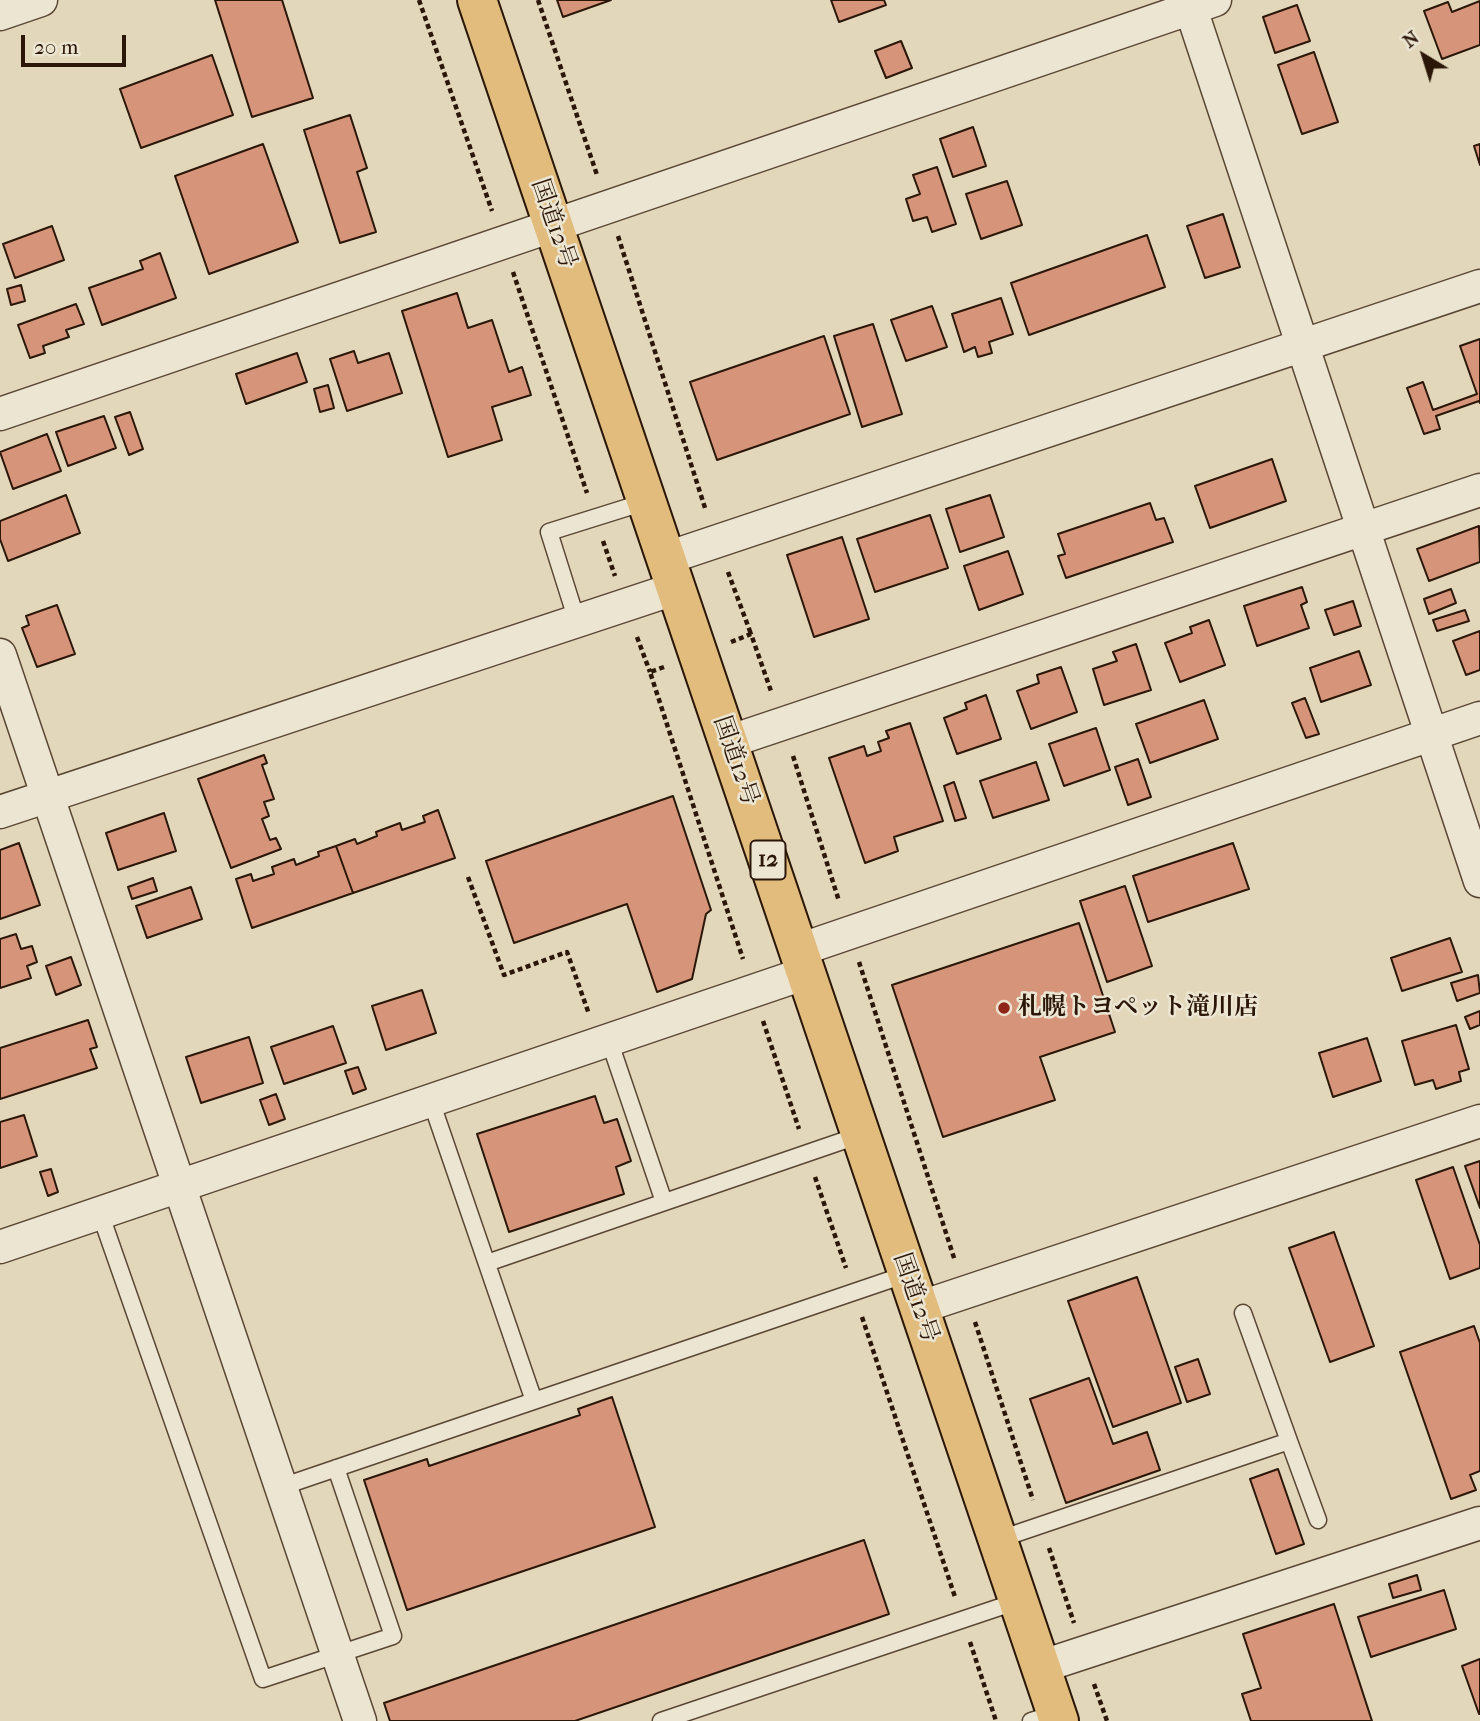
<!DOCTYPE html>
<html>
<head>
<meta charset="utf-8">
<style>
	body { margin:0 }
	#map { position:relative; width:1480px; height:1721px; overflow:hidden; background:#e2d7ba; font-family:"IM FELL French Canon",serif }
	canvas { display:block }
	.north { position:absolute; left:1389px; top:21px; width:70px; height:70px; -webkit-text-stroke:5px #ece5d2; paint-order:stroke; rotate:322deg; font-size:19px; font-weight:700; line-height:28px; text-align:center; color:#2b1707 }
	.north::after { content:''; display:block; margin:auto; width:24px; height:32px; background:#2b1707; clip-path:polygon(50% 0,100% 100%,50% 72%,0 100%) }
	.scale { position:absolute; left:21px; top:35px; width:105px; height:32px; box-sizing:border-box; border:4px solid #2b1707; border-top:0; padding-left:9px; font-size:21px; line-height:24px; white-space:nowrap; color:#2b1707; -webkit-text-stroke:5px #ece5d2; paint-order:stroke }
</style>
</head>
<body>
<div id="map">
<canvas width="1480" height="1721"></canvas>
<div class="north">N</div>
<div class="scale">20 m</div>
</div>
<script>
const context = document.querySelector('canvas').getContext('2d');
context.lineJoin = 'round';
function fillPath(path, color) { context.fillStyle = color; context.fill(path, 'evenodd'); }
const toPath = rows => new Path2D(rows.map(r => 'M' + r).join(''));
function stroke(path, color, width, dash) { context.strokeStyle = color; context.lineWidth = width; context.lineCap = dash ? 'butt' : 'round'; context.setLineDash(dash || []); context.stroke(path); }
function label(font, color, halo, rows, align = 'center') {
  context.font = font + ' "IM FELL French Canon","Noto Serif JP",serif'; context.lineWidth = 5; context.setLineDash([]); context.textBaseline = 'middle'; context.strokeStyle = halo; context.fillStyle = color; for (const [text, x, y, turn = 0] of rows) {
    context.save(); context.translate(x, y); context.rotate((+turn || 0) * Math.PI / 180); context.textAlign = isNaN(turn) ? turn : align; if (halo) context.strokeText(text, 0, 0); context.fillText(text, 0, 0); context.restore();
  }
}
const building = toPath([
	[215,0,282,0,313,98,252,117,215,0],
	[557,0,611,0,563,17,557,0],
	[831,0,884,0,886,5,839,22,831,0],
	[1480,1,1480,45,1442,59,1424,11,1448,2,1452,12,1480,1],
	[1297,5,1310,41,1275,53,1263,17,1297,5],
	[901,41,912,68,886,78,875,51,901,41],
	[1314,52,1338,122,1302,134,1278,65,1314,52],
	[212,55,233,115,141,148,120,89,212,55],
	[350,115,367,168,357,172,376,232,340,243,304,130,350,115],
	[973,127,986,166,953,177,940,139,973,127],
	[263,144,298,242,209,274,175,176,263,144],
	[1480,144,1480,165,1474,146,1480,144],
	[937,167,956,224,932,232,927,217,913,221,906,199,920,194,913,175,937,167],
	[1007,181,1022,225,981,239,966,194,1007,181],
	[1223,214,1240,267,1205,278,1187,226,1223,214],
	[52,226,64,260,15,278,3,244,52,226],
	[1147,235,1165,287,1029,335,1011,283,1147,235],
	[160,253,176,298,102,325,89,288,143,269,140,261,160,253],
	[21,285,25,301,11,305,7,289,21,285],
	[457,293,468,328,492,320,509,372,522,367,531,395,492,407,502,440,448,457,402,311,457,293],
	[1001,298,1013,334,989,342,992,353,978,357,975,347,964,352,952,314,1001,298],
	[76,304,84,324,66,330,69,337,43,346,45,353,30,358,18,325,76,304],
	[932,306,947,347,906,361,891,320,932,306],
	[873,324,902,414,862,427,834,336,873,324],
	[824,336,850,414,717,460,690,382,824,336],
	[1480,339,1480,403,1479,401,1436,416,1440,429,1424,434,1407,388,1423,382,1433,410,1477,394,1460,346,1480,339],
	[354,351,358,363,389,353,402,393,347,411,330,359,354,351],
	[297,353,307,382,246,404,236,374,297,353],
	[328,385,334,408,320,412,314,389,328,385],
	[130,412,143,449,129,455,115,417,130,412],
	[104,416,116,448,68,466,56,432,104,416],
	[47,434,61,471,13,489,0,452,47,434],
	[1272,459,1286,501,1210,528,1195,486,1272,459],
	[66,495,80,533,8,561,0,539,0,521,66,495],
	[990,495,1004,537,960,552,946,509,990,495],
	[1150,503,1156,520,1164,518,1173,542,1066,578,1058,556,1065,554,1058,534,1150,503],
	[930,515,948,568,875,592,857,539,930,515],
	[1479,526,1480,562,1429,581,1417,549,1479,526],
	[842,537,869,619,814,637,787,555,842,537],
	[1008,551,1023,594,979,610,964,566,1008,551],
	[1302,587,1307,602,1301,605,1309,628,1257,646,1244,606,1302,587],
	[1451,589,1456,603,1429,614,1424,599,1451,589],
	[1353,601,1361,626,1334,635,1325,610,1353,601],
	[57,605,75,654,37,667,22,628,29,625,26,616,57,605],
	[1465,610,1469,621,1437,631,1433,620,1465,610],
	[1209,620,1225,665,1180,682,1165,643,1192,633,1190,627,1209,620],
	[1480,631,1480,670,1466,675,1453,641,1480,631],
	[1136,644,1151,690,1104,705,1093,669,1117,661,1113,652,1136,644],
	[1359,651,1371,685,1321,702,1310,668,1359,651],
	[1061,667,1077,712,1031,729,1017,691,1039,683,1037,675,1061,667],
	[986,695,1001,739,957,754,944,718,967,709,965,703,986,695],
	[1305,698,1319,734,1306,738,1292,703,1305,698],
	[1204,700,1218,739,1150,763,1136,724,1204,700],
	[910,723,943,821,894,837,898,851,865,863,829,758,864,746,867,756,881,751,878,742,889,738,886,731,910,723],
	[1096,728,1110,770,1064,786,1049,744,1096,728],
	[264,755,267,763,262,765,274,799,264,802,269,816,262,819,270,840,276,838,281,849,231,868,198,779,264,755],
	[1138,759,1151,797,1128,805,1115,767,1138,759],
	[1036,762,1049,800,993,818,980,781,1036,762],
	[954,782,966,818,955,821,944,786,954,782],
	[673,796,711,910,706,914,692,979,657,992,627,904,514,943,486,861,673,796],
	[438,810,455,858,353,893,336,846,355,839,357,844,377,836,376,832,400,823,402,830,425,822,423,816,438,810],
	[164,813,176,851,118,870,106,833,164,813],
	[19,843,40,905,0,919,0,850,19,843],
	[1233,843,1249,889,1148,922,1133,876,1233,843],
	[336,846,353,893,252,928,236,879,251,874,253,881,274,874,272,867,294,859,296,865,319,856,318,852,336,846],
	[153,878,157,891,132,899,128,887,153,878],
	[1125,886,1152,966,1107,982,1080,901,1125,886],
	[191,887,202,919,147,938,136,906,191,887],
	[1079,923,1115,1032,1040,1057,1055,1100,943,1137,892,985,1079,923],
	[16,934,21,949,32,946,37,962,27,966,31,978,0,988,0,939,16,934],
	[1450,938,1462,972,1402,991,1391,958,1450,938],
	[71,957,81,985,56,995,46,966,71,957],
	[1478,975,1480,993,1457,1001,1451,983,1478,975],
	[422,990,436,1033,386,1050,372,1006,422,990],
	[1480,1011,1480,1025,1470,1029,1465,1017,1480,1011],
	[88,1020,97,1047,90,1049,97,1068,0,1099,0,1048,88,1020],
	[1456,1025,1469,1069,1459,1072,1461,1081,1436,1089,1433,1080,1415,1085,1402,1041,1456,1025],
	[333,1026,346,1063,284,1084,271,1047,333,1026],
	[249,1037,263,1083,201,1103,186,1057,249,1037],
	[1367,1038,1381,1081,1333,1097,1319,1053,1367,1038],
	[358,1067,366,1089,353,1094,345,1071,358,1067],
	[276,1094,285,1119,269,1125,260,1100,276,1094],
	[595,1096,604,1123,617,1119,631,1161,616,1167,624,1194,509,1232,477,1134,595,1096],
	[24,1115,37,1156,0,1168,0,1122,24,1115],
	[1480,1161,1480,1208,1465,1166,1480,1161],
	[1453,1167,1480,1245,1480,1268,1450,1279,1416,1180,1453,1167],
	[51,1169,58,1192,48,1196,40,1172,51,1169],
	[1334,1232,1374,1346,1330,1362,1289,1248,1334,1232],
	[1137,1277,1181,1403,1113,1427,1068,1301,1137,1277],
	[1474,1326,1480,1343,1480,1471,1470,1475,1476,1490,1451,1499,1400,1352,1474,1326],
	[1198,1359,1210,1394,1187,1402,1175,1367,1198,1359],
	[1089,1378,1113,1444,1147,1432,1160,1470,1066,1503,1030,1399,1089,1378],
	[612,1397,655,1527,407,1610,364,1480,427,1459,429,1466,580,1415,578,1409,612,1397],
	[1278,1469,1304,1544,1276,1554,1250,1479,1278,1469],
	[864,1540,889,1614,575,1721,390,1721,384,1703,864,1540],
	[1417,1575,1421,1590,1393,1598,1389,1584,1417,1575],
	[1444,1590,1456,1629,1371,1657,1358,1617,1444,1590],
	[1334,1604,1372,1721,1251,1721,1242,1694,1261,1688,1243,1634,1334,1604],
	[1480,1659,1480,1714,1479,1714,1462,1666,1480,1659]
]);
fillPath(building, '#d6947b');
stroke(building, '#2b1707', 2);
const service = toPath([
	[577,621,549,532,648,501],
	[609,1040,664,1202],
	[431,1101,534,1401],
	[100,1213,263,1679,393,1636,336,1468],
	[487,1263,860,1135],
	[1289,1441,1318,1520],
	[281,1487,907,1274],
	[997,1540,1289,1441,1243,1313],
	[661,1721,1018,1601],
	[1031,1721,1056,1713]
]);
const minor = toPath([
	[1188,0,1480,881],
	[0,14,41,0],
	[0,414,1215,0],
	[667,558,1480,286],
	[0,655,360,1721],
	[728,742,1480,490],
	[0,812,677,588],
	[799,950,1480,718],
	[0,1247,806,973],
	[918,1308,1480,1121],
	[1040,1667,1480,1523]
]);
const trunk = toPath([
	[477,0,1059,1721]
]);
stroke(service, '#594734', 19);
stroke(minor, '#594734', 35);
stroke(trunk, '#2b1707', 42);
stroke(toPath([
	[419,0,492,211],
	[538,0,597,175],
	[618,236,706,511],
	[513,272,587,493],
	[603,541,615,576],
	[728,572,751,634],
	[637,637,650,672],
	[731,642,751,634,772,694],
	[664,667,650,672,743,959],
	[793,756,839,901],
	[468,877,504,975,567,952,589,1014],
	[859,962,955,1261],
	[763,1021,799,1129],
	[815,1177,846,1268],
	[862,1317,955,1597],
	[975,1322,1033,1500],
	[1049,1548,1074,1623],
	[970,1642,996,1721],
	[1094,1684,1107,1721]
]), '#2b1707', 4.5, [5, 3.5]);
stroke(service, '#ece5d2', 16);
stroke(minor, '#ece5d2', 32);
stroke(trunk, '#e1bc7d', 38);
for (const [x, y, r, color] of [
	[1004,1008,7,"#8f2418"]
]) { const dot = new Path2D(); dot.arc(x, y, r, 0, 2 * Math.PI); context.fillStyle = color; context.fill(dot); stroke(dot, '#ece5d2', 2.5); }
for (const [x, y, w] of [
	[768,860,35]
]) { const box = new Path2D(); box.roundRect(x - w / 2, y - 19.5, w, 39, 5); context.fillStyle = '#ece5d2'; context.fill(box); stroke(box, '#2b1707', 2); }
label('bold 23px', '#2b1707', null, [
	["12",768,860]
]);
label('24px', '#2b1707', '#ece5d2', [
	["国道12号",553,224,71],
	["国道12号",735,761,71],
	["国道12号",915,1298,71]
]);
label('bold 24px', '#2b1707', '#ece5d2', [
	["札幌トヨペット滝川店",1018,1008]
], 'left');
</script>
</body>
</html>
